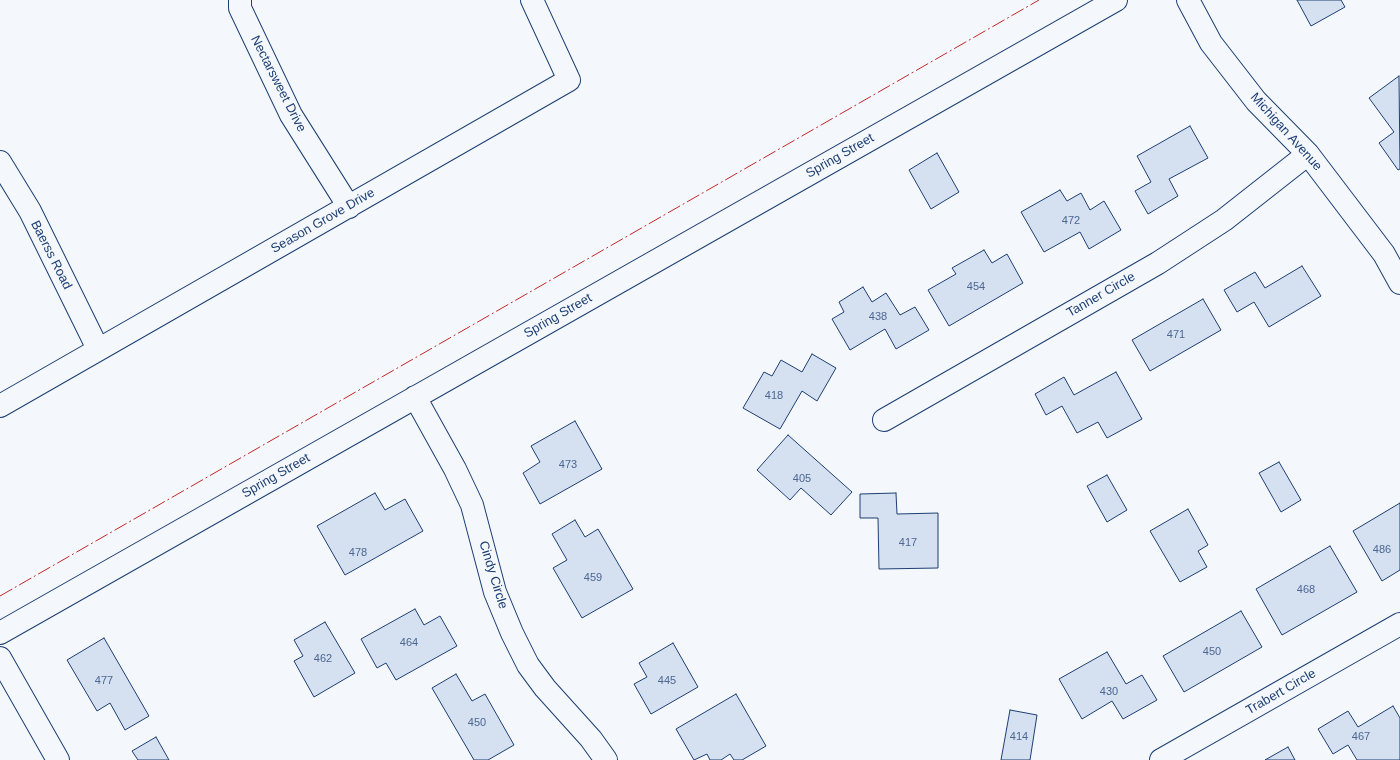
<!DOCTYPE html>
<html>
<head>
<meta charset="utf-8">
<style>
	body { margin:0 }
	canvas { display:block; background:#f4f7fb }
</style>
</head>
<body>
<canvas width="1400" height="760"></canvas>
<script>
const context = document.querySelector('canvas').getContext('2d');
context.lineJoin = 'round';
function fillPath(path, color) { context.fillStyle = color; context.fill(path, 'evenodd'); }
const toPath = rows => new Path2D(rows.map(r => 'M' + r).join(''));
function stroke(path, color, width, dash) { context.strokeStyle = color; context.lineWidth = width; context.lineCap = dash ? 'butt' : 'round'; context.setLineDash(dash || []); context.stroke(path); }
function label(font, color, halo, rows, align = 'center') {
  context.font = font + ' Arial,sans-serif'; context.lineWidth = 3; context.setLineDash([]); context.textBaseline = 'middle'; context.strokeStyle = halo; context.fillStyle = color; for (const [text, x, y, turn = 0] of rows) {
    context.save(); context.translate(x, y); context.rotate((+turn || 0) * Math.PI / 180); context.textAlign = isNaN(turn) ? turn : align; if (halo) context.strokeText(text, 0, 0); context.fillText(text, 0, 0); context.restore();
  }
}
const building = toPath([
	[1297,0,1341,0,1345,7,1311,26,1297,0],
	[1399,76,1400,169,1398,170,1379,143,1394,132,1369,98,1399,76],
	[1190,126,1208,158,1169,179,1178,196,1148,214,1135,191,1151,182,1137,156,1190,126],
	[937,153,959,192,931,209,909,170,937,153],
	[1060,190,1067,201,1081,193,1090,210,1104,201,1121,230,1089,249,1080,232,1044,252,1021,212,1060,190],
	[984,250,992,263,1007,254,1023,283,949,326,928,290,956,274,952,268,984,250],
	[1302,266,1321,296,1269,327,1254,302,1237,312,1224,290,1255,272,1265,288,1302,266],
	[863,287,872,302,886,293,900,315,915,307,929,330,896,349,885,329,850,350,832,319,844,312,839,302,863,287],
	[1203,299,1221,330,1150,371,1132,340,1203,299],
	[812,354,836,368,817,401,802,391,780,429,743,408,764,372,772,376,781,360,802,372,812,354],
	[1116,372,1142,419,1107,438,1098,422,1077,433,1062,406,1046,415,1035,394,1064,377,1074,395,1116,372],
	[575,421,602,469,540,504,523,473,540,462,531,446,575,421],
	[788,435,852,492,831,515,801,488,790,500,757,470,788,435],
	[1279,462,1301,500,1281,512,1259,473,1279,462],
	[1107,475,1127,510,1107,522,1087,486,1107,475],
	[375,493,385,510,405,499,423,531,345,575,317,526,375,493],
	[896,493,897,514,938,513,938,568,879,569,878,518,860,518,860,494,896,493],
	[1400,503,1400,570,1382,581,1353,531,1400,503],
	[1188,509,1208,545,1198,551,1207,567,1180,582,1150,531,1188,509],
	[575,520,585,537,598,529,633,589,582,618,553,568,567,560,552,534,575,520],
	[1330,546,1357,592,1282,635,1256,589,1330,546],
	[415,609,424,625,440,616,457,646,396,680,386,663,377,668,361,639,415,609],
	[1241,611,1262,647,1184,692,1163,656,1241,611],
	[325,622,355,673,314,697,294,661,303,656,294,640,325,622],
	[104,638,149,716,125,730,110,703,97,711,67,660,104,638],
	[673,643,698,687,651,714,634,684,647,677,639,663,673,643],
	[1107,652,1126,684,1142,675,1157,700,1123,719,1112,701,1082,719,1059,679,1107,652],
	[456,674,472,701,485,694,514,745,488,760,474,760,432,688,456,674],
	[736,694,766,746,742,760,734,760,730,754,721,760,710,760,707,754,694,760,676,729,736,694],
	[1393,706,1400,718,1400,760,1357,760,1348,745,1333,754,1318,729,1348,711,1358,727,1393,706],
	[1010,710,1037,715,1030,760,1001,760,1010,710],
	[156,737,169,760,138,760,132,751,156,737],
	[1288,747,1295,760,1265,760,1288,747]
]);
fillPath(building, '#d5e0f0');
stroke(building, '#1d3f73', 1);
const minor = toPath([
	[240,0,240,8,291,115,349,207],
	[1188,0,1211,43,1256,101,1308,154,1384,254,1400,283],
	[0,162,30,211,98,349],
	[415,397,455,469,472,505,495,592,512,633,528,665,545,688,591,739,606,760],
	[0,406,569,80,532,0],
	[884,420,1158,263,1224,220,1308,154],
	[0,633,1116,0],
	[0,658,58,760],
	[1161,760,1400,624]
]);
stroke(minor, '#1d3f73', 24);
stroke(minor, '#f4f7fb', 22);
stroke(toPath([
	[0,596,1039,0]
]), '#c62828', 1, [14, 3, 2, 3]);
label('11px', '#4b6792', null, [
	["472",1071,221],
	["454",976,287],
	["438",878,317],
	["471",1176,335],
	["418",774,396],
	["473",568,465],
	["405",802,479],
	["417",908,543],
	["486",1382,550],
	["478",358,553],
	["459",593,578],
	["468",1306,590],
	["464",409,643],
	["450",1212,652],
	["462",323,659],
	["477",104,681],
	["445",667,681],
	["430",1109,692],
	["450",477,723],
	["414",1019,737],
	["467",1361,737]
]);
label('13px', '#1d3f73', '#f4f7fb', [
	["Nectarsweet Drive",278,84,63],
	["Michigan Avenue",1286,132,48],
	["Spring Street",840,156,-30],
	["Season Grove Drive",323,221,-30],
	["Baerss Road",51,255,63],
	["Tanner Circle",1101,295,-30],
	["Spring Street",558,316,-30],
	["Spring Street",276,476,-30],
	["Cindy Circle",493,575,73],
	["Trabert Circle",1281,692,-30]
]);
</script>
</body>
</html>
